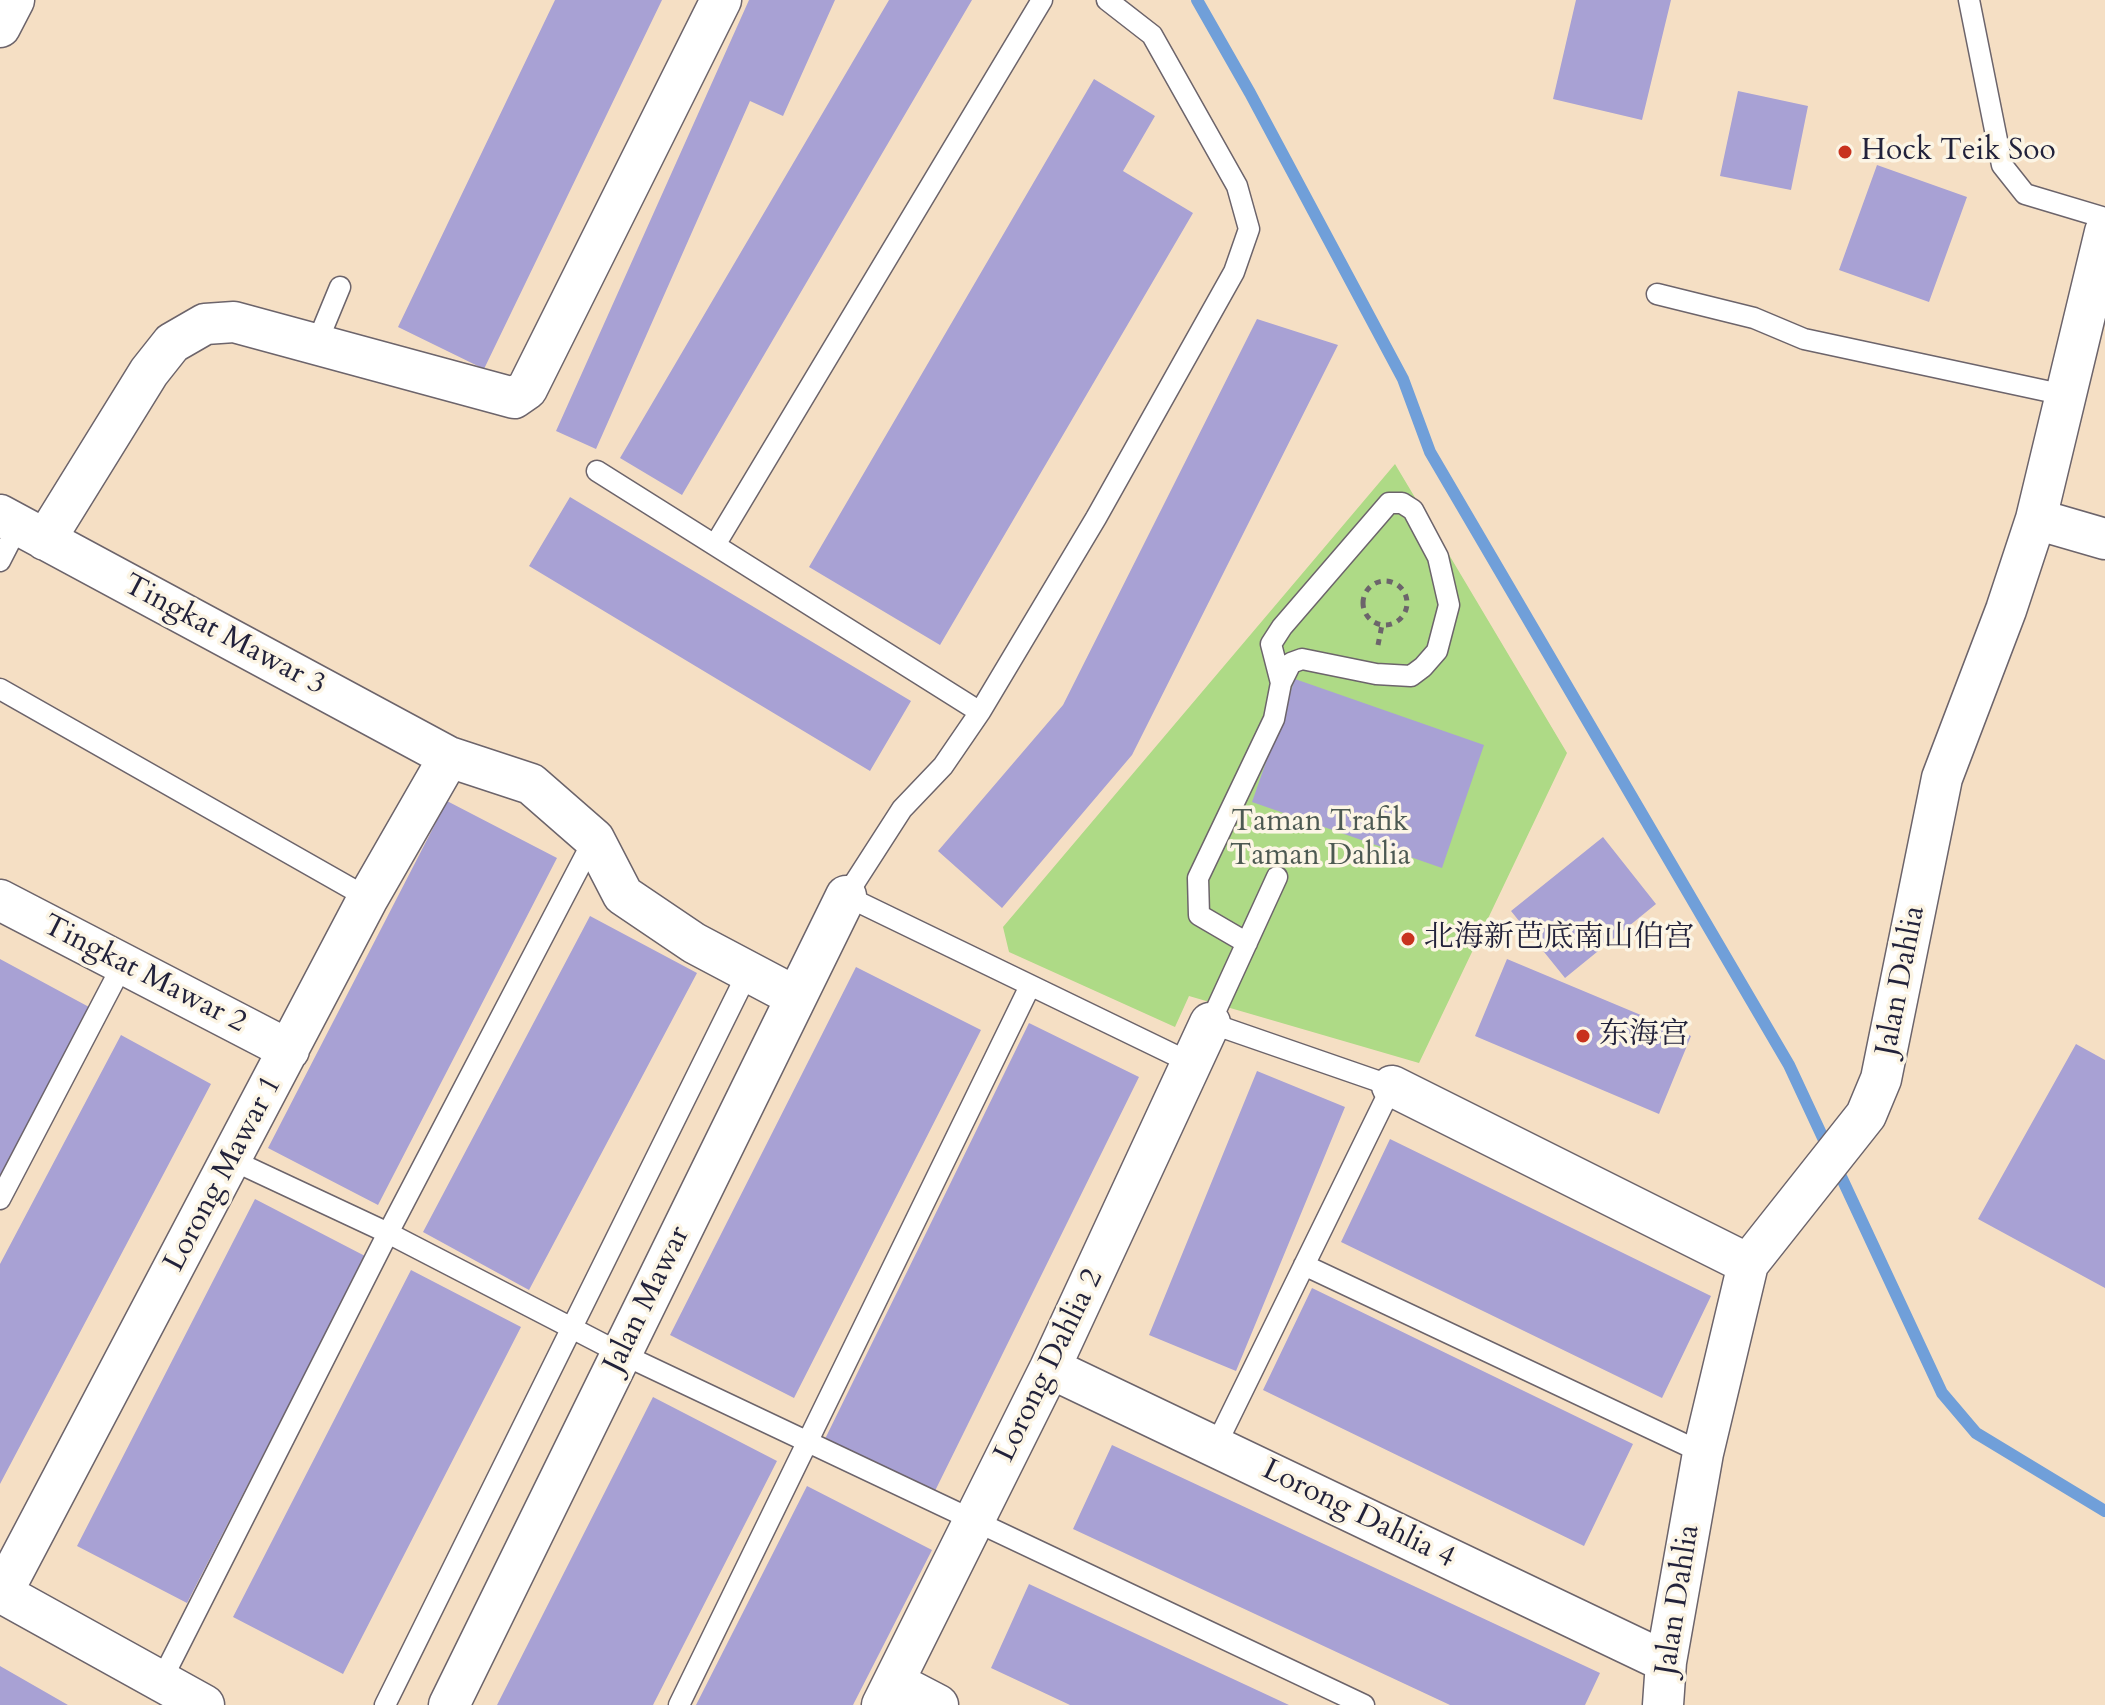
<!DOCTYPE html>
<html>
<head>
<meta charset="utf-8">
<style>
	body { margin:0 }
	canvas { display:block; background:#f5dfc4 }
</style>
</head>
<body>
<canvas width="2105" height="1705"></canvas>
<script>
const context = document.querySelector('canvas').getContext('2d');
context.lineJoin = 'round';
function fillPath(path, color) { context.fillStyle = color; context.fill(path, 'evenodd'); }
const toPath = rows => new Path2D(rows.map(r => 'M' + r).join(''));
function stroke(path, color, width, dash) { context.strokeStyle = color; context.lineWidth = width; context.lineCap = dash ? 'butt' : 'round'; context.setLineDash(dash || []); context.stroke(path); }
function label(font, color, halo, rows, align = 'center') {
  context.font = font + ' Cardo,"Noto Serif SC",serif'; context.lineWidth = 7; context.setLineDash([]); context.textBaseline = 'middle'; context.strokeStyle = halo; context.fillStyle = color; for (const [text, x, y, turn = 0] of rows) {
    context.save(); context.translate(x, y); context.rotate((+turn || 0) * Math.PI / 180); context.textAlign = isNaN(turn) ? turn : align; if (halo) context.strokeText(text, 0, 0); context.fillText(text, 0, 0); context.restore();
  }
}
fillPath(toPath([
	[1395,464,1567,753,1419,1063,1189,996,1175,1027,1009,952,1003,927]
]), '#aeda86');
stroke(toPath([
	[1197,0,1250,93,1403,379,1430,452,1789,1065,1942,1393,1976,1433,2105,1511]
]), '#709fd9', 12);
fillPath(toPath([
	[555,0,662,0,484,369,398,327],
	[749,0,835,0,783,116,750,101,596,449,556,431],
	[889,0,972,0,682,495,620,458],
	[1576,0,1671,0,1642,120,1553,99],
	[1094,79,1155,116,1123,171,1193,213,940,645,809,567],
	[1738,91,1808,106,1791,190,1720,176],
	[1877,165,1967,197,1929,302,1839,270],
	[1257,319,1338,345,1132,755,1002,908,938,851,1063,705],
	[570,497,911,701,870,771,529,566],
	[1295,679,1484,745,1442,868,1252,802],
	[447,801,557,858,378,1205,268,1148],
	[1603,837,1656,904,1565,978,1511,911],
	[590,916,697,973,529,1290,423,1232],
	[0,959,89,1007,0,1176],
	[1507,959,1691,1036,1659,1114,1475,1036],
	[856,967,981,1030,794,1398,670,1335],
	[1029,1023,1139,1077,933,1495,824,1441],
	[121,1035,211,1084,0,1484,0,1264],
	[2076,1044,2105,1060,2105,1288,1978,1219],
	[1257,1071,1345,1107,1236,1371,1149,1335],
	[1390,1139,1711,1296,1662,1398,1341,1242],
	[255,1199,365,1256,187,1603,77,1546],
	[411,1270,521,1327,343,1674,233,1617],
	[1312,1288,1633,1444,1584,1546,1263,1390],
	[653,1397,777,1461,653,1705,497,1705],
	[1112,1445,1600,1673,1585,1705,1450,1705,1073,1529],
	[807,1486,932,1550,853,1705,696,1705],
	[1029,1584,1289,1705,1070,1705,991,1668],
	[0,1666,68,1705,0,1705]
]), '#a8a1d4');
const service = toPath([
	[1107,0,1152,35,1237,186,1249,229,1234,272,1096,518,980,712,943,766,902,809,846,896,1191,1063],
	[1969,0,2002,165,2025,194,2105,218],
	[1657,294,1754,318,1804,339,2065,395],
	[316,345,340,287],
	[597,471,980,712],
	[715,545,1042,0],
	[0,561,18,526],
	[0,689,368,898],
	[1247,943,1199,915,1198,878,1274,719,1281,683,1291,663,1302,659,1376,674,1411,676,1423,667,1437,651,1449,605,1438,557,1413,510,1402,503,1389,503,1282,627,1271,644,1281,683],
	[232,1160,388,1233,622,1354,1364,1705],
	[0,1199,123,964],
	[1304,1265,1703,1453],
	[1215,1447,1392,1086,1210,1023,1277,877],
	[161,1681,388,1233,594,839],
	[385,1705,748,972],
	[679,1705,1030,986]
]);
const minor = toPath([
	[0,27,14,0],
	[0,515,449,757,531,784,594,839,623,895,694,943,796,997],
	[2036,519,2105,539],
	[45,540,149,372,172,343,205,324,234,322,514,398,527,389,721,0],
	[0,900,289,1050],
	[1392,1086,1748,1264],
	[1050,1368,1666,1662],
	[0,1592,204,1705],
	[2,1593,368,898,449,757],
	[894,1682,938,1705],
	[449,1705,846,896],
	[882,1705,1050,1368,1210,1023],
	[1663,1705,1666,1662,1703,1453,1748,1264,1866,1115,1881,1079,1942,778,2006,610,2036,519,2105,232]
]);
stroke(service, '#6c646b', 23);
stroke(minor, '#6c646b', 43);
stroke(toPath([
	'1363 603a22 22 0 1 1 44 0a22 22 0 1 1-44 0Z',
	[1378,645,1382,625]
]), '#6c646b', 5, [6, 6]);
stroke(service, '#fff', 20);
stroke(minor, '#fff', 40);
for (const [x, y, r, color] of [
	[1845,152,8,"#c8321e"],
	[1408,939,8,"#c8321e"],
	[1583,1036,8,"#c8321e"]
]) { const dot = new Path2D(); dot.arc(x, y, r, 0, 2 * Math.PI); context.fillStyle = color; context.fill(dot); stroke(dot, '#fcf5e5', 3); }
label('30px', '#22223b', '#fcf5e5', [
	["Hock Teik Soo",1861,152],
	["北海新芭底南山伯宫",1424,939],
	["东海宫",1599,1036]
], 'left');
label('30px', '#22223b', '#fcf5e5', [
	["Tingkat Mawar 3",224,636,28],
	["Tingkat Mawar 2",144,975,27],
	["Jalan Dahlia",1902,981,-79],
	["Lorong Mawar 1",224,1174,-62],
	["Jalan Mawar",648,1300,-64],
	["Lorong Dahlia 2",1050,1366,-64],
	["Lorong Dahlia 4",1358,1515,26],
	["Jalan Dahlia",1679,1600,-81]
]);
label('30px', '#4c5952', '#fcf5e5', [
	["Taman Trafik",1320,823],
	["Taman Dahlia",1320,857]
]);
</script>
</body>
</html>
